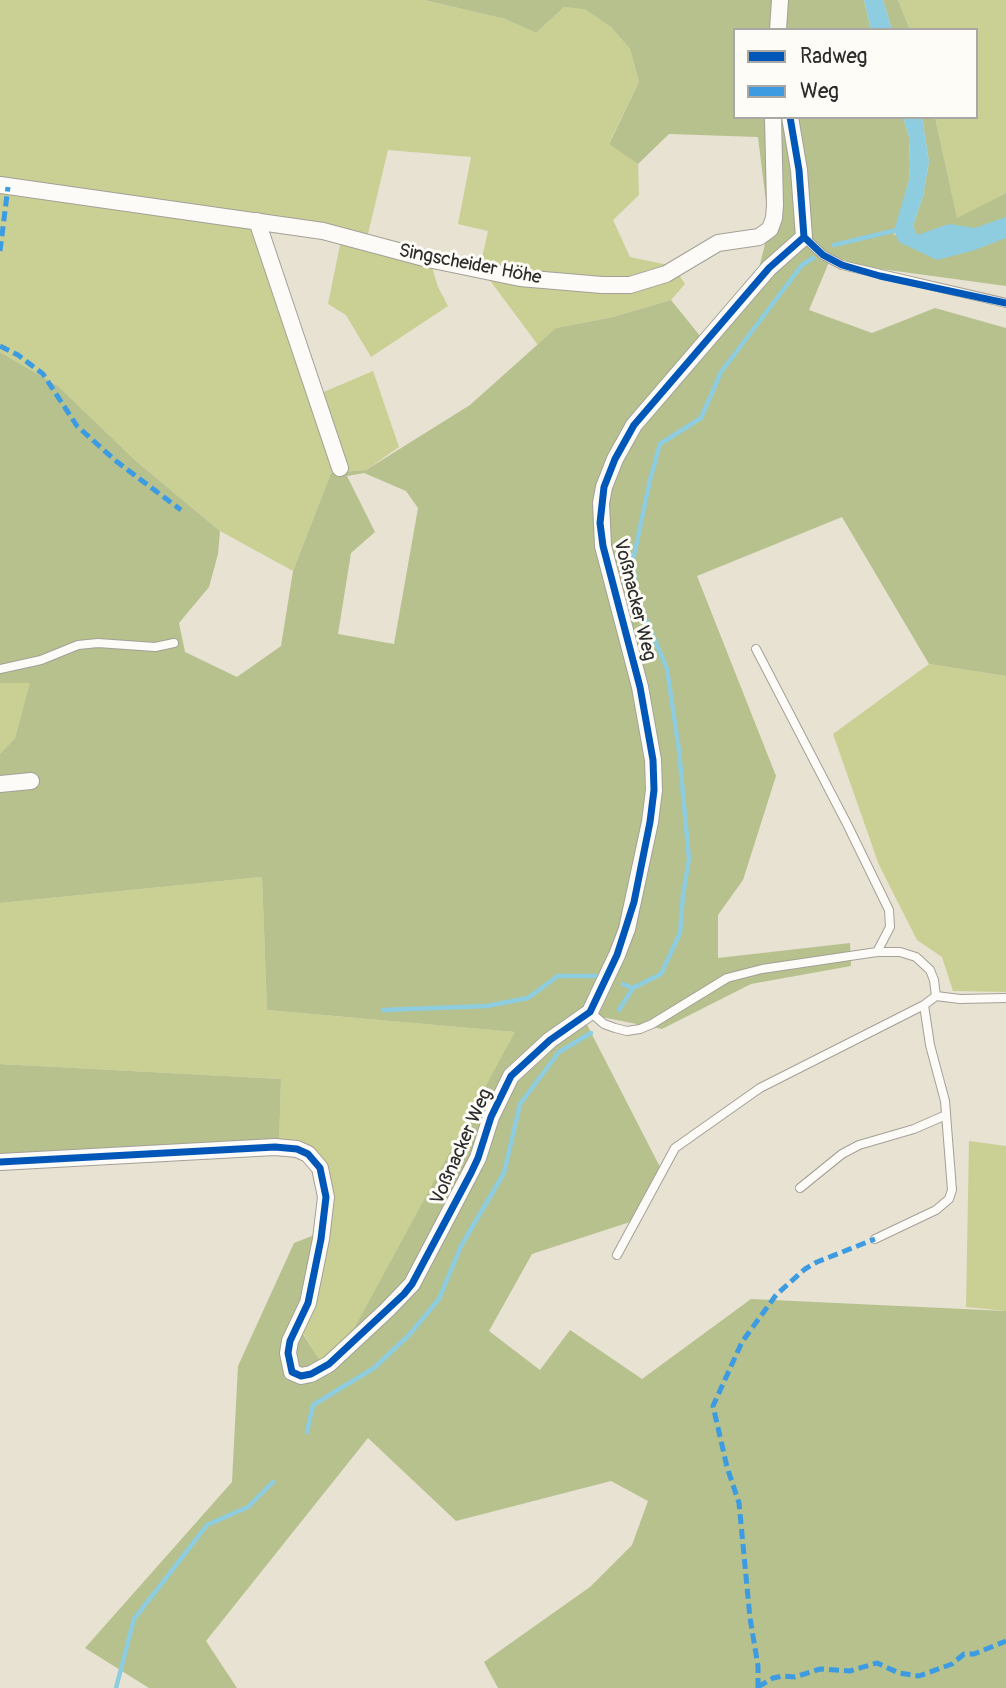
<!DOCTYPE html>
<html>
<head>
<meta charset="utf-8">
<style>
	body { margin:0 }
	#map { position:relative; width:1006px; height:1688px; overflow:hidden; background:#e8e2d2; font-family:Pangolin,sans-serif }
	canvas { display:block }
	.legend { position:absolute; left:733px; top:28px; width:245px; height:91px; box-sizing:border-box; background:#fdfcf7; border:2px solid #a9a8a5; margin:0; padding:9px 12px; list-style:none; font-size:21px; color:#2b2b2b }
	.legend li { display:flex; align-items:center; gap:14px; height:35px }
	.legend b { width:35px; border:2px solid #a9a8a5 }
</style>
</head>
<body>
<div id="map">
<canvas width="1006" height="1688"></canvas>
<ul class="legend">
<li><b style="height:9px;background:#0057b8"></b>Radweg</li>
<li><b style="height:9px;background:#3d9ce1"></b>Weg</li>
</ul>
</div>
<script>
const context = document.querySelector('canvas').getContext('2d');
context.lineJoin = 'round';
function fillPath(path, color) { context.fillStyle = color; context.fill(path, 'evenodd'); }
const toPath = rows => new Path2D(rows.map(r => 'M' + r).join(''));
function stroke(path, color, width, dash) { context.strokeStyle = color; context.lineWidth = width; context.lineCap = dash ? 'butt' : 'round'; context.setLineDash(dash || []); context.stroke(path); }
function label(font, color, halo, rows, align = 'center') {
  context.font = font + ' Pangolin,sans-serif'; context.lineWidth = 6; context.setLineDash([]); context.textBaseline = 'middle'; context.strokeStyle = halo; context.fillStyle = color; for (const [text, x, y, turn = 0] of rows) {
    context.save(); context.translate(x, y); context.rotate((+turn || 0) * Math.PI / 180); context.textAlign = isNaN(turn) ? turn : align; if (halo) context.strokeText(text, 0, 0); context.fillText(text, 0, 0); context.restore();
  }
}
fillPath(toPath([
	[0,0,424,0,505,19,536,33,564,7,585,8,611,27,630,49,639,82,609,143,638,164,639,195,613,220,630,257,673,266,685,284,671,300,613,317,556,328,538,345,480,267,488,231,458,224,471,157,388,150,367,238,432,267,438,287,448,306,371,357,346,315,328,304,341,240,286,229,270,232,268,241,319,394,373,371,399,447,366,470,331,473,293,571,220,531,137,462,58,386,0,352],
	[898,0,1006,0,1006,193,957,219,935,117,976,117,976,30,910,30],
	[929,664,1006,676,1006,992,953,991,942,957,917,940,879,865,833,734],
	[31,682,15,738,0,754,0,683],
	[262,877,267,1010,516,1032,329,1376,303,1333,329,1174,279,1146,281,1079,0,1064,0,903],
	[969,1141,1006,1146,1006,1311,966,1307]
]), '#cacf94');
fillPath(toPath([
	[424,0,772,0,771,30,735,30,735,117,903,117,909,137,910,165,909,180,894,235,917,236,913,226,923,196,929,162,922,117,935,117,957,218,1006,193,1006,286,859,266,832,255,809,310,872,333,935,308,1006,328,1006,676,929,664,842,517,697,576,776,776,743,880,718,915,718,958,850,943,851,966,751,984,662,1029,581,1013,661,1169,633,1221,532,1254,489,1331,540,1370,570,1330,642,1379,751,1299,1006,1311,1006,1688,498,1688,484,1662,590,1587,632,1545,648,1501,611,1481,456,1521,368,1438,206,1641,237,1688,149,1688,85,1648,232,1482,238,1366,294,1243,327,1230,303,1334,329,1375,515,1032,267,1010,262,877,0,903,0,754,15,738,30,683,0,683,0,352,58,386,137,462,220,531,218,554,209,587,179,623,185,652,237,677,281,646,293,571,331,473,366,470,470,405,556,328,613,317,671,300,705,342,756,280,765,244,768,218,758,137,669,134,638,164,609,144,639,82,630,49,611,27,585,9,564,7,536,33,505,19],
	[364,473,406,491,418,508,394,644,338,634,351,553,375,532,347,476],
	[786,0,864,0,871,30,786,30],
	[883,0,898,0,910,30,892,30],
	[0,1064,281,1079,279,1146,0,1158]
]), '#b6c18e');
fillPath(toPath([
	[864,0,883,0,892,30,871,30],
	[903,117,922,117,929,162,923,196,913,226,917,235,949,224,975,228,1006,217,1006,238,975,250,937,260,899,242,894,231,909,180,910,165,909,137]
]), '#8eccdf');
stroke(toPath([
	[834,245,897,230],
	[623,984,633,988],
	[383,1010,487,1006,528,998,558,976,597,976],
	[619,1010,633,988,661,974,680,933,683,895,689,859,679,751,667,669,636,595,633,560,650,480,660,444,701,418,721,372,802,265,813,258],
	[307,1432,313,1405,374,1368,409,1335,439,1299,461,1246,504,1173,520,1104,559,1052,591,1033],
	[116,1688,134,1619,163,1582,207,1525,248,1507,273,1482]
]), '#8eccdf', 4.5);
const lane = toPath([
	[804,237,823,255,842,265,1006,303],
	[756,649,847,824,889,910,890,927,877,952],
	[0,669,41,660,78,645,98,643,155,647,174,643],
	[590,1012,604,1024,615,1028,627,1031,640,1029,652,1024,727,978,762,969,877,952,900,952,916,957,930,970,934,980,936,996],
	[800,1188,842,1154,859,1145,914,1129,946,1115],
	[875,1239,936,1210,949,1199,952,1190,945,1101,930,1045,924,1005],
	[617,1255,675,1148,760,1088,924,1005,936,996,960,999,1006,998]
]);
const street = toPath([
	[778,30,780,0],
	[0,185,323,231,428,259,520,278,602,285,630,285,666,274,718,243,759,237,770,229,774,218,775,205,773,117],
	[257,221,340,468],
	[0,784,31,781],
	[0,1162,275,1147,297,1149,308,1154,320,1168,326,1197,321,1239,308,1303,290,1341,288,1353,292,1372,301,1376,311,1374,329,1364,387,1310,412,1284,478,1158,491,1117,511,1076,550,1040,590,1012,617,955,627,929,650,822,654,790,653,760,640,687,603,546,601,503,604,487,615,459,634,425,769,268,804,237,799,170,790,117]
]);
stroke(lane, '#a4a097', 10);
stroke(street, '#a4a097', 18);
stroke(lane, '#fcfbf8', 8);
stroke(street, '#fcfbf8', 16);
stroke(toPath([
	[0,251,8,187],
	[0,346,18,355,43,374,77,426,116,461,181,510],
	[758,1687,773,1678,783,1676,795,1677,820,1669,850,1671,877,1663,899,1673,919,1676,952,1664,964,1654,974,1654,1006,1641],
	[758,1688,758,1666,750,1618,739,1503,727,1467,713,1406,742,1342,776,1295,805,1269,817,1262,875,1239]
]), '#3d9ce1', 5, [10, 5]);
stroke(toPath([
	[790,117,799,170,804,237,823,255,842,265,880,276,1006,303],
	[0,1162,275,1147,297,1149,308,1154,320,1168,326,1197,321,1239,308,1303,290,1341,288,1353,292,1372,301,1376,311,1374,329,1364,404,1294,412,1284,471,1173,478,1158,491,1117,511,1076,550,1040,590,1012,617,955,634,902,650,822,654,790,653,760,640,687,603,546,600,523,604,487,615,459,634,425,769,268,804,237]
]), '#0057b8', 7);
label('19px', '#2b2b2b', '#fdfcf7', [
	["Singscheider Höhe",470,265,11],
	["Voßnacker Weg",634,600,76],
	["Voßnacker Weg",462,1147,-66]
]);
</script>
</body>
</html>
